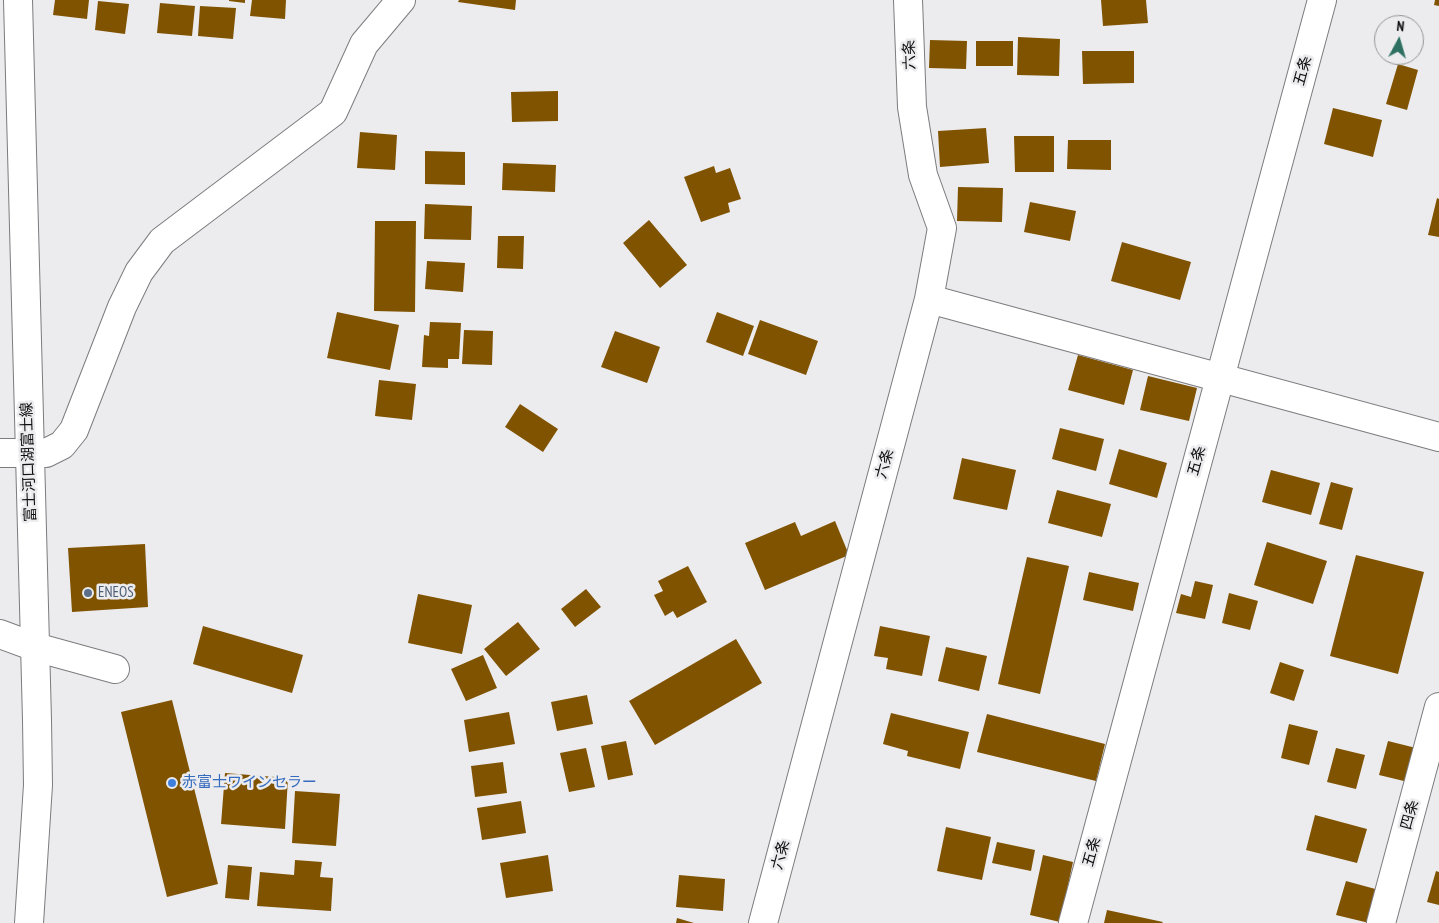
<!DOCTYPE html>
<html>
<head>
<meta charset="utf-8">
<style>
	body { margin:0 }
	#map { position:relative; width:1439px; height:923px; overflow:hidden; background:#ececef; font-family:"PT Sans Narrow",sans-serif }
	canvas { display:block }
	.north { position:absolute; left:1374px; top:15px; width:50px; height:50px; box-sizing:border-box; background:#ececef; border:1px solid #949496; border-radius:50%; rotate:6deg; font-size:14px; font-weight:700; line-height:20px; text-align:center; color:#101011 }
	.north::after { content:''; display:block; margin:auto; width:18px; height:22px; background:#2d7061; clip-path:polygon(50% 0,100% 100%,50% 72%,0 100%) }
</style>
</head>
<body>
<div id="map">
<canvas width="1439" height="923"></canvas>
<div class="north">N</div>
</div>
<script>
const context = document.querySelector('canvas').getContext('2d');
context.lineJoin = 'round';
function fillPath(path, color) { context.fillStyle = color; context.fill(path, 'evenodd'); }
const toPath = rows => new Path2D(rows.map(r => 'M' + r).join(''));
function stroke(path, color, width, dash) { context.strokeStyle = color; context.lineWidth = width; context.lineCap = dash ? 'butt' : 'round'; context.setLineDash(dash || []); context.stroke(path); }
function label(font, color, halo, rows, align = 'center') {
  context.font = font + ' "PT Sans Narrow","Noto Sans JP",sans-serif'; context.lineWidth = 5; context.setLineDash([]); context.textBaseline = 'middle'; context.strokeStyle = halo; context.fillStyle = color; for (const [text, x, y, turn = 0] of rows) {
    context.save(); context.translate(x, y); context.rotate((+turn || 0) * Math.PI / 180); context.textAlign = isNaN(turn) ? turn : align; if (halo) context.strokeText(text, 0, 0); context.fillText(text, 0, 0); context.restore();
  }
}
fillPath(toPath([
	[55,0,89,0,87,19,53,15],
	[229,0,245,0,245,3,229,1],
	[252,0,286,0,285,19,250,16],
	[459,0,516,0,515,10,458,2],
	[1101,0,1146,0,1148,23,1103,26],
	[1435,0,1439,0,1439,6,1434,5],
	[98,1,129,4,125,34,95,30],
	[160,3,195,6,192,36,157,33],
	[200,6,236,8,233,39,198,36],
	[1018,37,1060,39,1059,76,1017,75],
	[930,40,967,41,966,69,929,68],
	[976,41,1013,41,1013,66,976,66],
	[1082,51,1134,51,1134,83,1083,84],
	[1398,64,1418,70,1407,110,1386,104],
	[558,91,558,121,512,122,511,92],
	[1333,108,1382,120,1373,157,1324,144],
	[986,128,989,163,940,167,938,131],
	[360,132,397,135,395,170,357,168],
	[1014,136,1054,136,1054,172,1015,172],
	[1068,140,1111,140,1111,170,1067,169],
	[425,151,465,152,465,185,425,184],
	[503,163,556,165,555,192,502,190],
	[714,166,716,173,730,168,741,199,728,203,730,212,701,222,684,177],
	[958,187,1003,188,1002,222,957,221],
	[1437,198,1439,199,1439,237,1428,235],
	[1030,202,1076,211,1070,241,1024,232],
	[425,204,472,206,471,240,424,239],
	[649,220,687,265,660,288,623,243],
	[375,221,416,221,415,312,374,311],
	[498,236,524,236,523,269,497,268],
	[1122,242,1191,262,1180,300,1111,281],
	[427,261,465,263,463,292,425,289],
	[337,312,399,325,390,370,327,358],
	[717,312,754,326,743,356,706,342],
	[760,320,818,341,806,375,748,354],
	[430,322,461,323,459,359,448,359,448,368,422,367,424,335,429,336],
	[464,330,493,331,492,365,462,364],
	[615,331,660,347,647,383,601,367],
	[1078,355,1133,370,1124,405,1068,390],
	[1148,376,1197,388,1189,421,1140,410],
	[379,380,416,384,412,420,375,416],
	[520,404,558,429,543,452,505,427],
	[1060,428,1104,439,1096,471,1052,459],
	[1119,449,1167,463,1157,498,1109,484],
	[962,458,1016,470,1007,510,953,499],
	[1271,470,1320,483,1311,515,1262,502],
	[1331,482,1353,488,1342,530,1319,524],
	[1057,490,1111,504,1102,537,1048,523],
	[835,521,849,555,765,590,745,543,795,522,801,536],
	[1267,542,1327,561,1313,604,1254,585],
	[145,544,148,607,72,612,68,548],
	[1356,555,1424,572,1398,674,1330,656],
	[1027,557,1069,566,1040,694,998,684],
	[688,566,707,602,677,618,673,611,665,616,654,595,663,591,658,581],
	[1089,572,1139,583,1133,611,1083,600],
	[1195,581,1213,585,1205,619,1176,613,1181,594,1191,597],
	[586,589,601,607,575,627,561,609],
	[1229,593,1258,601,1250,630,1222,623],
	[418,594,472,605,462,654,408,643],
	[518,622,540,649,506,676,484,649],
	[203,626,303,655,292,693,193,664],
	[880,626,930,636,922,676,886,669,888,658,874,656],
	[736,639,762,683,655,745,629,701],
	[946,647,987,656,979,691,938,681],
	[483,655,497,688,466,701,451,669],
	[1280,662,1304,670,1294,701,1270,693],
	[587,695,593,724,557,731,551,702],
	[172,700,218,884,167,897,121,712],
	[509,712,515,744,469,752,464,720],
	[891,713,969,732,960,769,907,756,908,751,883,744],
	[987,714,1105,744,1096,781,977,752],
	[1289,724,1318,731,1309,765,1281,758],
	[626,741,633,775,608,780,601,746],
	[1388,741,1416,748,1408,782,1379,775],
	[586,748,595,787,569,792,560,753],
	[1336,748,1365,755,1356,789,1327,782],
	[503,762,507,793,475,797,471,766],
	[225,773,288,778,285,829,221,824],
	[295,791,340,794,336,846,292,843],
	[521,801,526,833,482,840,477,808],
	[1315,815,1367,829,1357,863,1306,850],
	[946,827,991,837,982,880,937,871],
	[997,842,1035,850,1031,871,992,863],
	[548,855,553,891,506,898,500,863],
	[1043,855,1073,862,1060,922,1030,915],
	[295,860,322,862,320,877,333,878,331,911,257,906,260,872,294,875],
	[228,865,252,867,249,900,225,898],
	[1436,871,1439,872,1439,905,1427,902],
	[679,875,725,879,723,911,676,907],
	[1346,881,1379,890,1369,923,1336,915],
	[1107,910,1163,922,1162,923,1104,923],
	[677,918,694,923,676,923]
]), '#805300');
const street = toPath([
	[929,299,1439,437],
	[0,453,46,453,62,445,74,430,122,307,139,272,162,241,333,112,364,44,401,0],
	[0,634,35,647,115,669],
	[763,923,929,299,942,228,923,175,912,107,908,0],
	[1073,923,1322,0],
	[1381,923,1439,707]
]);
const secondary = toPath([
	[18,0,37,720,38,785,29,923]
]);
stroke(street, '#7c7c7f', 30);
stroke(secondary, '#7c7c7f', 30);
stroke(street, '#fff', 28);
stroke(secondary, '#fff', 28);
for (const [x, y, r, color] of [
	[88,593,5,"#5c6f8a"],
	[172,783,5,"#3f7fe0"]
]) { const dot = new Path2D(); dot.arc(x, y, r, 0, 2 * Math.PI); context.fillStyle = color; context.fill(dot); stroke(dot, '#ececef', 2); }
label('15px', '#101011', '#ececef', [
	["六条",910,55,-92],
	["五条",1303,71,-75],
	["五条",1197,461,-75],
	["富士河口湖富士線",29,462,-92],
	["六条",885,464,-75],
	["四条",1410,815,-75],
	["五条",1092,852,-75],
	["六条",781,855,-75]
]);
label('15px', '#4e5e75', '#ececef', [
	["ENEOS",98,593]
], 'left');
label('15px', '#366cbe', '#ececef', [
	["赤富士ワインセラー",182,783]
], 'left');
</script>
</body>
</html>
